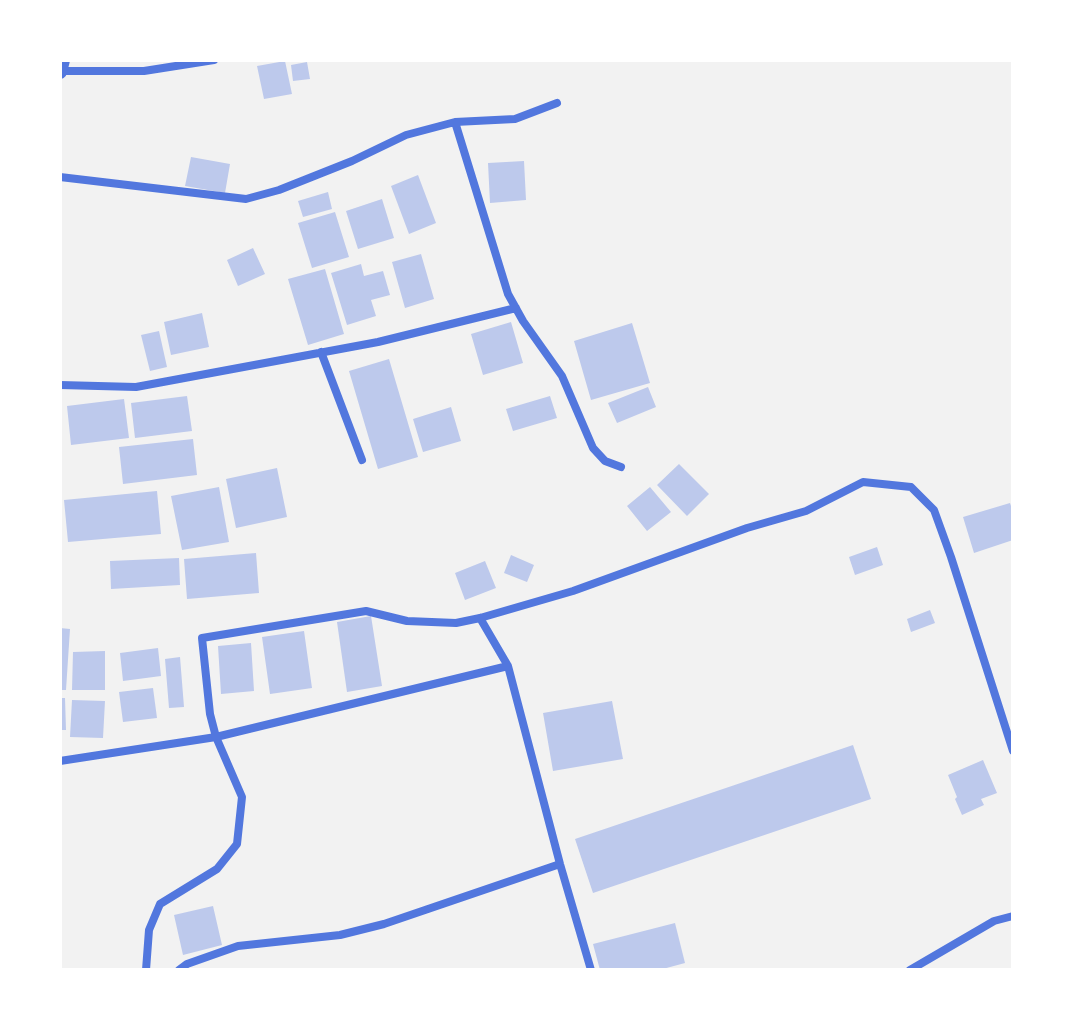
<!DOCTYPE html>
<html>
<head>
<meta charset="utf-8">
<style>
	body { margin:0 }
	#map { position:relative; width:1073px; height:1030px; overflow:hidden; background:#f2f2f2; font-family:Lato,sans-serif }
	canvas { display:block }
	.frame { position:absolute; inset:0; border:62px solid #fff; pointer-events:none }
</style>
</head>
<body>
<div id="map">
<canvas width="1073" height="1030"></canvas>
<div class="frame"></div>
</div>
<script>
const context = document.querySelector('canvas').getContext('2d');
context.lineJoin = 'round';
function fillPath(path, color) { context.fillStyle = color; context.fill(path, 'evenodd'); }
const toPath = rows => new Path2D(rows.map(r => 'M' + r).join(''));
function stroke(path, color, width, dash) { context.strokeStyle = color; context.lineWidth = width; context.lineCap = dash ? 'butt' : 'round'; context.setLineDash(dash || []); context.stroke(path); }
fillPath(toPath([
	[285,61,292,94,264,99,257,66],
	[307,62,310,79,293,81,291,65],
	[191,157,230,164,225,193,185,186],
	[524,161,526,200,490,203,488,163],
	[418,175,436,223,409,234,391,186],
	[328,192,332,209,303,217,298,201],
	[382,199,394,238,358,249,346,211],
	[335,212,349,257,312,268,298,223],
	[253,248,265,274,238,286,227,260],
	[421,254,434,299,405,308,392,262],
	[361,264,364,276,383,271,390,295,371,300,376,316,347,325,331,273],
	[325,269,344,334,308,345,288,279],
	[202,313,209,347,171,355,164,322],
	[511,322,523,363,483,375,471,334],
	[632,323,650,383,591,400,574,341],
	[159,331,167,367,150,371,141,335],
	[389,359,418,457,378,469,349,371],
	[648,387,656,407,617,423,608,403],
	[187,396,192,431,135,438,131,403],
	[550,396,557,418,513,431,506,409],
	[124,399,129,438,71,445,67,406],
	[451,407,461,441,423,452,413,419],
	[193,439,197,475,123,484,119,447],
	[679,464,709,494,687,516,657,485],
	[277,468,287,517,236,528,226,479],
	[219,487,229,542,182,550,171,496],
	[650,487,671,512,647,531,627,506],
	[157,491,161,534,68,542,64,500],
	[1010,503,1013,512,1013,540,974,553,963,517],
	[877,547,883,565,855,575,849,557],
	[256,553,259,593,187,599,184,559],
	[511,555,534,565,527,582,504,573],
	[179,558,180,585,111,589,110,561],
	[485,561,496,588,465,600,455,573],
	[930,610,935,623,911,632,907,619],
	[371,616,382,686,347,692,337,622],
	[60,628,70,629,66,690,60,690],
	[304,631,312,688,270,694,262,637],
	[251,643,254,691,221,694,218,646],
	[158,648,161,676,123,681,120,653],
	[105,651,105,690,72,690,73,652],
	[180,657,184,707,169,708,165,659],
	[153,688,157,718,123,722,119,692],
	[60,698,65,698,66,730,60,730],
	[72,700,105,701,103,738,70,737],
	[612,701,623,759,553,771,543,713],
	[853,745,871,799,593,893,575,839],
	[983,760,997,793,981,799,984,805,962,815,955,799,957,797,948,775],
	[213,906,222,945,183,955,174,915],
	[675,923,685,963,659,970,600,970,593,944]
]), '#bdc9ec');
stroke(toPath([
	[60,71,144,71,214,60],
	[455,122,508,294,523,321,562,376,593,448,605,461,621,467],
	[60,177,246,199,279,190,352,161,406,135,455,122,515,119,557,103],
	[321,352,362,460],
	[60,385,136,387,378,342,516,308],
	[480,618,508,666,560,864,591,970],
	[60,761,216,737,508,666],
	[146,970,149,930,160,904,217,869,237,844,242,797,216,737,210,714,202,638,366,611,407,621,456,623,480,618,573,591,747,528,806,511,863,482,911,487,934,510,951,557,1013,751],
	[179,970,187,964,238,946,340,935,384,924,560,864],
	[910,970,994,921,1013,916]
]), '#5277de', 8);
stroke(toPath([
	[60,72,63,60]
]), '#5277de', 14);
</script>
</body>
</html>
